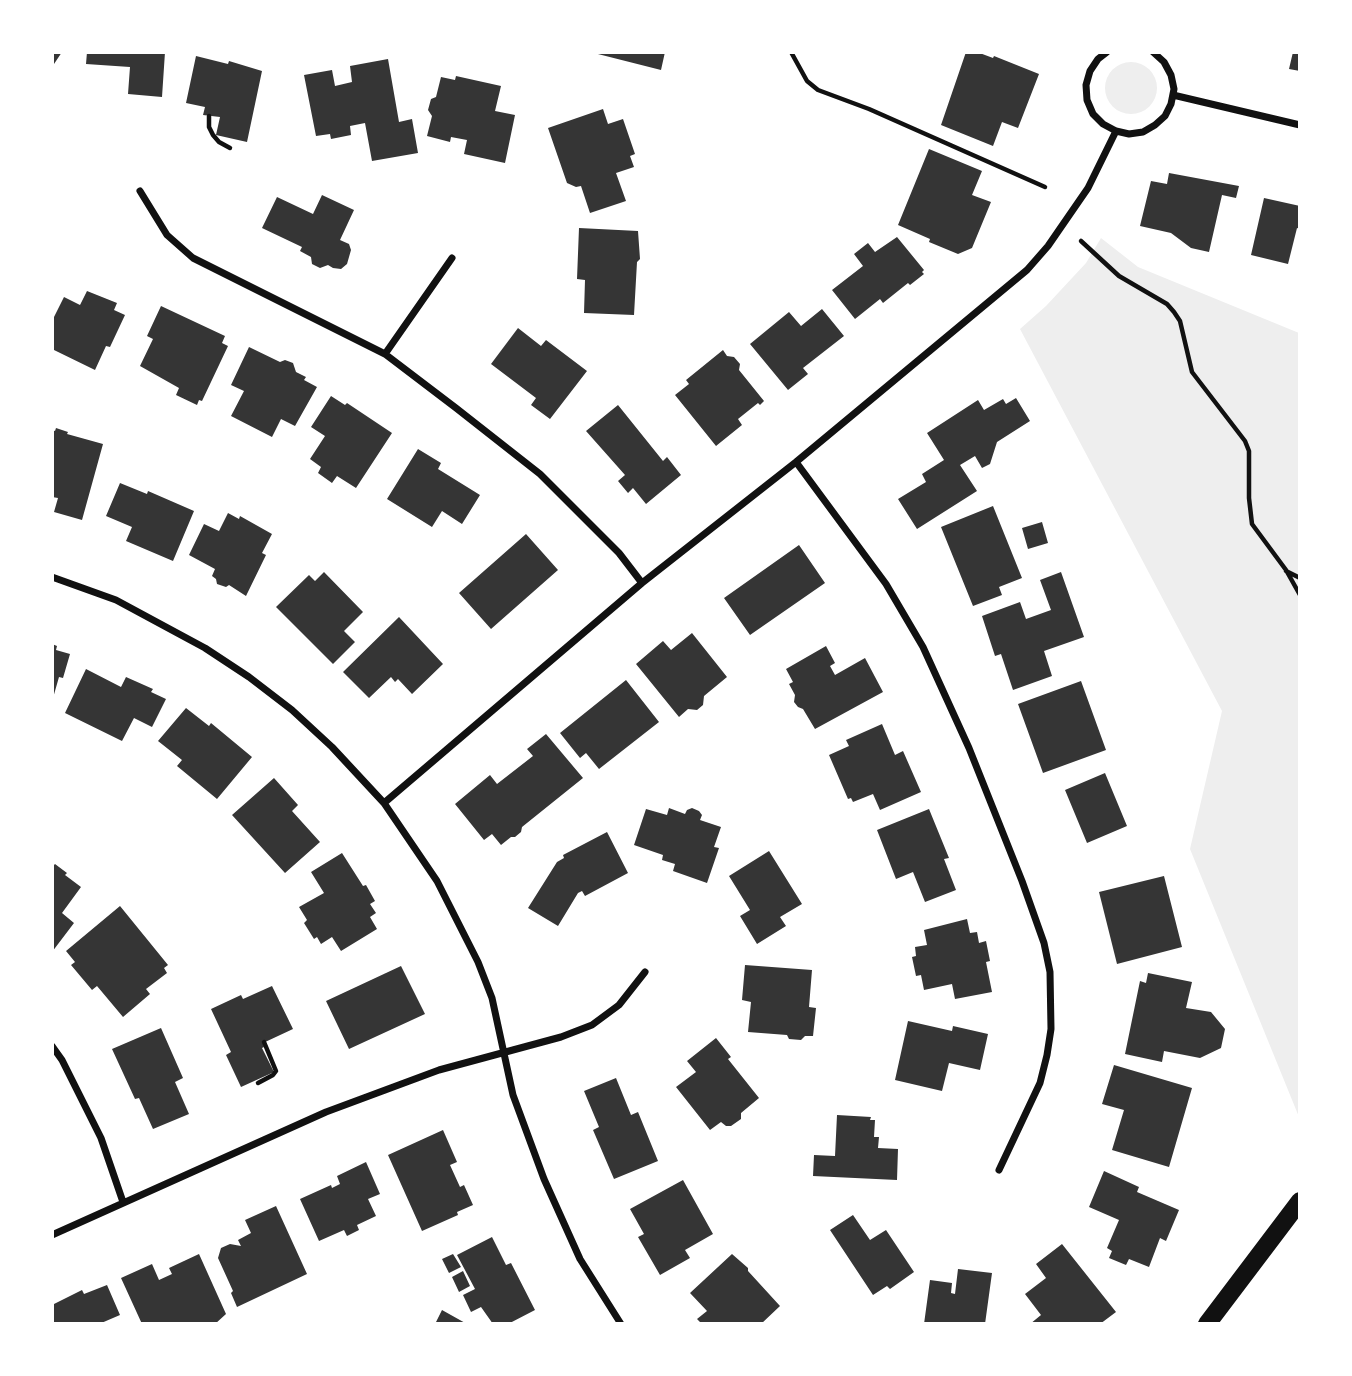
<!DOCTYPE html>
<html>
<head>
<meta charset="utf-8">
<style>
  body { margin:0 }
  #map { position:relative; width:1352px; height:1376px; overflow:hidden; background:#fff; font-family:"Archivo Narrow",sans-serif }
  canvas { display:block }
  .frame { position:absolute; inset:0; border:54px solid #fff; pointer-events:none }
</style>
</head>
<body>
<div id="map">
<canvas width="1352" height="1376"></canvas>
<div class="frame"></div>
</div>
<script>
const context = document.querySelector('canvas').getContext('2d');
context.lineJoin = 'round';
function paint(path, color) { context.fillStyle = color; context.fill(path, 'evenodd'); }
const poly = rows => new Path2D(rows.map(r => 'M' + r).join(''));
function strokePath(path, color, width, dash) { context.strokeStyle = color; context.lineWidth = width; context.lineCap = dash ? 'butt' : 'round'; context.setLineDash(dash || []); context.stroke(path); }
paint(poly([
  '1105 88a26 26 0 1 1 52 0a26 26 0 1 1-52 0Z',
  [1101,238,1138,267,1299,333,1299,1117,1190,849,1222,711,1020,329,1046,306,1086,263]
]), '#eee');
paint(poly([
  [52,52,62,52,52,67],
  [87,52,165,52,162,97,128,94,130,67,86,64],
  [590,52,665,52,661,70],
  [966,52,977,52,993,58,994,56,1039,74,1018,128,1002,122,993,146,941,125],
  [1293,52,1300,52,1300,71,1289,69],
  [196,56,228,64,229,61,262,71,247,142,216,135,220,117,203,115,205,107,186,103],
  [388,59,399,122,412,119,418,153,372,161,365,123,350,126,351,135,331,139,330,134,316,136,304,75,332,70,335,86,352,82,350,66],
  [456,76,501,86,495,111,515,115,505,163,464,154,467,140,451,137,450,142,427,136,432,116,428,110,431,99,436,97,441,77,455,80],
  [603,109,608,124,623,119,635,154,630,156,634,167,616,173,626,201,590,213,581,186,576,187,567,183,548,128],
  [929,149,982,171,972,195,991,202,972,248,958,254,929,242,930,239,898,225],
  [1169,173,1239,186,1236,198,1222,195,1209,252,1191,248,1171,233,1140,226,1151,181,1167,184],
  [322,195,354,210,340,240,349,244,351,250,347,264,341,269,333,268,328,265,320,268,312,264,311,257,300,251,302,247,262,228,277,197,313,214],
  [1264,198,1300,206,1300,229,1297,228,1288,264,1251,255],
  [579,228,638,231,640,259,637,262,634,315,584,313,585,280,577,279],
  [897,237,924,270,922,272,924,274,910,285,908,283,883,303,880,299,855,319,832,290,863,266,854,254,868,243,875,252],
  [87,291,117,303,114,310,125,315,110,347,106,346,95,370,54,350,52,354,52,321,64,297,80,305],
  [161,306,225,336,222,343,228,346,202,401,199,400,197,405,176,395,179,388,140,366,153,339,147,336],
  [822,309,844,336,803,368,808,374,788,390,750,344,789,312,801,326],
  [518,328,541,346,546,340,587,371,550,419,531,405,536,398,491,364],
  [249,347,280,362,285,360,293,363,296,372,306,377,304,380,317,387,295,426,281,419,272,437,231,416,244,391,231,385],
  [723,350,727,356,734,357,740,364,739,370,764,401,760,405,758,403,738,419,742,425,716,446,675,395,689,384,686,380],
  [331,396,345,405,347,403,392,433,356,488,337,476,332,483,318,473,321,467,310,459,325,436,311,427],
  [1016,398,1030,421,997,442,990,464,982,468,975,456,960,465,977,491,917,529,898,499,926,482,922,474,944,460,927,433,978,400,984,410,1003,399,1006,404],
  [618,405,663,461,667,457,681,475,646,504,633,488,628,493,618,481,625,475,586,431],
  [56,428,68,432,67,434,103,444,82,520,54,512,58,498,52,497,52,430,55,431],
  [418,449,441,463,438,469,480,495,462,524,442,511,432,527,387,499],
  [120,483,147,494,148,491,194,511,173,561,126,541,132,527,106,516],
  [993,506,1022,578,999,587,1002,595,973,606,941,527],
  [228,513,239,519,240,516,272,534,262,553,266,555,246,596,229,585,226,587,217,584,216,579,212,576,215,569,189,555,204,524,219,531],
  [1042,522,1048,543,1028,549,1022,528],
  [526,534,558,570,491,629,459,593],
  [799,545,825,583,750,635,724,598],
  [324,572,363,612,344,631,355,642,333,664,276,607,309,575,315,581],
  [1061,572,1084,637,1044,651,1052,676,1013,690,1001,654,995,656,982,616,1020,602,1026,619,1051,610,1040,580],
  [399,617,443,664,412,694,398,679,395,682,391,677,369,698,343,672],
  [692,633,727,677,704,696,703,705,697,710,688,709,679,717,636,664,663,641,671,650],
  [52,644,57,646,56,650,70,654,63,678,59,677,53,698],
  [826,646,835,663,830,666,835,675,865,658,883,692,815,729,803,709,798,707,794,702,795,695,789,684,793,682,786,669],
  [86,669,121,687,126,677,153,689,151,692,166,699,152,727,134,718,122,741,65,713],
  [626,680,659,722,599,769,586,753,580,758,560,733],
  [1081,681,1106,750,1043,773,1018,704],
  [186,708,209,726,211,723,252,757,217,799,177,766,182,760,158,741],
  [882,724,895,755,903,751,921,792,880,810,873,794,853,802,851,798,848,799,829,755,849,746,846,740],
  [546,734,583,778,522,827,521,832,515,837,511,837,501,845,492,834,484,840,455,804,490,775,497,784,533,756,527,749],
  [1105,773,1127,826,1087,843,1065,790],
  [274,778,298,805,292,811,320,842,285,873,232,815],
  [669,808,685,814,687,810,692,808,699,811,702,815,700,820,721,827,714,847,719,848,707,883,673,871,675,864,662,860,663,855,634,845,646,809,667,815],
  [929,809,949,858,944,859,956,890,925,902,913,872,896,879,877,830],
  [607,832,628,873,585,896,582,891,578,893,558,926,528,908,557,862,564,858,563,855],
  [769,851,802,904,780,917,786,926,757,944,740,916,750,910,729,876],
  [342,853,363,886,366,885,375,901,370,904,376,913,370,917,377,929,341,951,332,937,321,944,317,937,314,939,304,923,307,920,299,907,324,893,311,872],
  [55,864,67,873,65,875,81,887,62,913,74,923,52,952,52,867],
  [1164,876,1182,947,1117,964,1099,892],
  [120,906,168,965,164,968,167,973,146,989,150,994,123,1017,97,986,92,990,71,965,75,962,66,951],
  [967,919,970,933,977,932,979,943,986,941,990,961,986,962,992,992,955,999,952,984,924,990,921,975,916,976,912,957,916,956,915,947,927,945,924,930],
  [745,965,812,970,809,1007,816,1008,813,1036,805,1036,801,1040,789,1039,787,1035,748,1032,751,1002,742,1000],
  [401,966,425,1014,349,1049,326,1001],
  [1148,973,1192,982,1186,1008,1211,1012,1225,1029,1221,1048,1200,1058,1164,1051,1162,1062,1125,1054,1140,981,1146,983],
  [272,986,293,1029,263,1043,264,1047,262,1048,274,1072,241,1087,226,1055,231,1052,211,1009,241,995,243,999],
  [908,1021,952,1031,953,1026,988,1034,980,1070,949,1063,942,1091,895,1080],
  [161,1028,183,1078,175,1082,189,1114,153,1129,139,1098,135,1099,112,1049],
  [716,1038,731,1057,728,1059,759,1098,741,1113,741,1119,731,1126,726,1126,721,1122,710,1130,676,1087,696,1072,687,1061],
  [1114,1065,1192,1088,1169,1167,1112,1150,1124,1110,1102,1104],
  [616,1078,631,1115,638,1112,658,1161,614,1179,593,1130,599,1127,584,1091],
  [837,1115,871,1117,870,1120,875,1120,874,1137,879,1137,878,1148,898,1149,897,1180,813,1176,814,1155,835,1156],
  [443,1130,457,1162,450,1165,460,1187,464,1185,473,1205,457,1212,458,1215,422,1231,388,1155],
  [366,1162,380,1194,368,1199,376,1216,357,1225,359,1230,347,1236,344,1230,319,1241,300,1199,331,1185,332,1188,340,1184,337,1176],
  [1104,1171,1139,1187,1137,1192,1179,1210,1166,1241,1160,1238,1149,1267,1129,1259,1126,1265,1109,1258,1112,1251,1107,1248,1119,1220,1089,1207],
  [683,1180,713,1234,685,1250,690,1258,660,1275,638,1237,644,1234,630,1209],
  [276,1206,307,1274,237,1307,231,1293,233,1291,218,1258,221,1248,230,1244,241,1246,238,1240,251,1233,245,1220],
  [853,1215,870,1240,886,1230,914,1272,890,1289,887,1286,873,1295,830,1230],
  [492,1237,506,1265,511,1263,535,1310,508,1324,493,1324,481,1307,471,1312,463,1295,475,1289,457,1255],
  [1062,1244,1116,1312,1100,1324,1030,1324,1041,1315,1025,1294,1046,1278,1036,1264],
  [199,1254,226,1314,215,1324,142,1324,121,1278,152,1264,159,1280,172,1274,169,1268],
  [453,1254,461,1267,449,1273,442,1259],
  [732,1254,748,1268,748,1271,780,1306,761,1324,702,1324,697,1319,707,1311,690,1293],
  [958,1269,992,1273,985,1324,924,1324,930,1280,952,1283,951,1293,955,1294],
  [463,1271,470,1286,459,1292,452,1277],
  [107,1285,120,1315,99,1324,52,1324,52,1305,82,1290,84,1294],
  [442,1310,467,1324,436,1322]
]), '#353535');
strokePath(poly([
  [791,52,807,81,818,90,869,109,1045,187],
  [209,116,209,127,213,135,219,142,230,148],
  [1081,241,1119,276,1167,304,1174,312,1180,321,1192,372,1245,441,1249,451,1249,498,1252,524,1286,570,1300,595],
  [1286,571,1300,578],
  [258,1083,273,1075,276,1071,264,1042]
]), '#111', 4.5);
strokePath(poly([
  [1107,52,1098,59,1090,71,1086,85,1087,100,1093,114,1103,124,1116,131,1129,134,1143,132,1155,125,1165,116,1171,104,1174,89,1171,75,1164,62,1153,52],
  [1173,95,1300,125],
  [140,191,167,235,193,258,385,354,456,408,540,474,619,553,642,583],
  [385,354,452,258],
  [796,462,886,584,923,647,969,748,1022,881,1044,943,1050,972,1051,1029,1047,1055,1040,1083,999,1170],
  [52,577,116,600,205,648,249,677,292,710,332,747,384,803,437,881,478,962,492,998,513,1095,544,1179,580,1259,621,1324],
  [384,803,642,583,796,462,1027,270,1048,246,1088,188,1116,131],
  [52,1046,62,1060,101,1138,123,1202],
  [52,1235,326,1112,439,1070,561,1037,592,1025,619,1005,645,972]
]), '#111', 7);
strokePath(poly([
  [1207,1324,1300,1201]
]), '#111', 18);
</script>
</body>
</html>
